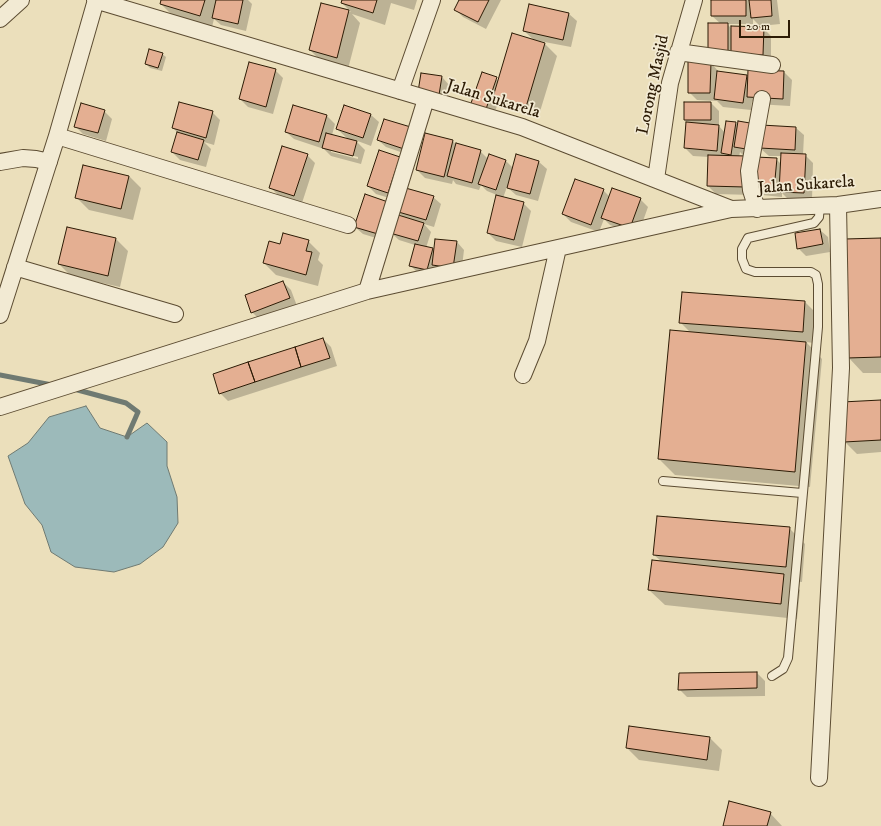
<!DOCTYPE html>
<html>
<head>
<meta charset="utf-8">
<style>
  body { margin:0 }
  #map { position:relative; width:881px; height:826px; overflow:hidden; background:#ebdfbb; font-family:"IM FELL DW Pica",serif }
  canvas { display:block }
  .scale { position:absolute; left:739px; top:20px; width:51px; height:18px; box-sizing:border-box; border:2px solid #2c1b05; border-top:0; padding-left:5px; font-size:12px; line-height:14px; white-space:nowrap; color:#2c1b05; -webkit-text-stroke:3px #f2ead3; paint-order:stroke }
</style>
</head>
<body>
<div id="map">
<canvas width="881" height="826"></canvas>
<div class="scale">20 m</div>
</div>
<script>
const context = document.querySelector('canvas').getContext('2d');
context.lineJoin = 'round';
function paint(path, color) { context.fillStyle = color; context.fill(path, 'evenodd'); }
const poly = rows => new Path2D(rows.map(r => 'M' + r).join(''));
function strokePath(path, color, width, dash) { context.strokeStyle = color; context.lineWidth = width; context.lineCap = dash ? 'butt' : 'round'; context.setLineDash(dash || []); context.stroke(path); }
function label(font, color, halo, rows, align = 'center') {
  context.font = font + ' "IM FELL DW Pica",serif'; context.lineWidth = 3.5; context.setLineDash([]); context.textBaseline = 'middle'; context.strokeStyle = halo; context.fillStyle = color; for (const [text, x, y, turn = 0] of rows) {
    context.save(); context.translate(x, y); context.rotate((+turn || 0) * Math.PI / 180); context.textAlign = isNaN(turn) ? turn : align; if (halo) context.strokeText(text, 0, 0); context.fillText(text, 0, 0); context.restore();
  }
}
const water = poly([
  [86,406,100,428,127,437,147,423,167,442,167,466,177,497,178,523,163,547,140,564,114,572,75,567,51,552,42,525,25,504,8,456,28,443,49,417,86,406]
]);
paint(water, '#9cbaba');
strokePath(water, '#6f7a72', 1);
paint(poly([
  [162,0,248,0,252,4,246,31,221,25,214,19,212,27,173,16,161,4],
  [343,0,417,0,414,10,391,3,385,25,352,14,360,23,348,69,322,62,310,50,322,4,351,12,342,3],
  [460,0,501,0,486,29,463,17,455,9],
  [712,0,777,0,780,24,760,26,753,19,753,24,727,24,732,29,763,28,771,36,771,62,717,59,721,24,712,16],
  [530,5,569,14,577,21,571,47,534,40,524,31],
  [545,44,557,56,538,118,506,108,499,101,492,119,479,114,483,73,499,81],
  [162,54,166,57,162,71,150,68,146,64],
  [711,63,719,72,746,76,749,78,784,72,792,80,790,106,756,104,752,101,751,110,723,107,717,101,697,100,689,92],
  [275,70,283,78,273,114,248,107,240,99],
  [442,77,449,85,447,103,427,100],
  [711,103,719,111,719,126,725,133,736,123,738,126,756,125,796,128,804,135,803,155,805,155,813,163,812,200,788,199,782,193,782,197,762,195,753,187,753,195,716,194,708,186,709,157,693,156,685,148,689,124,685,120],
  [761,149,769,156,782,156,781,164,776,159,760,158],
  [740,152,743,155,756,157,739,157],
  [294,106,327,116,335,124,332,135,348,139,337,129,345,106,371,115,379,122,371,146,355,140,365,150,361,164,331,156,324,149,294,139,286,132],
  [331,150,358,157,358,159,331,152],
  [104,111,112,119,106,141,83,134,75,126],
  [212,112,220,120,214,145,204,142,211,149,206,167,180,160,172,152,178,133,173,128],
  [385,120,415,157,386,147,378,140],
  [453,141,456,145,480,151,488,159,490,155,506,161,513,168,539,162,547,169,538,201,516,195,507,187,503,198,523,203,531,211,522,247,496,241,488,233,497,195,487,191,481,185,479,190,456,184,453,180,452,184,425,178,417,170],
  [307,155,315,163,302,203,278,195,270,187],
  [400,158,396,200,376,194,368,186],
  [129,176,141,188,133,220,89,210,77,198],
  [603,190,610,197,640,199,648,207,638,235,610,225,604,219,599,232,571,222,563,214],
  [433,197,441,204,434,227,424,224,431,232,426,248,434,252,457,242,464,250,461,275,418,273,410,265,415,245,399,240,389,231,386,241,363,234,355,227,394,215,403,217,396,211],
  [67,228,116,239,128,251,120,287,71,276,59,264],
  [820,230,828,237,830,252,806,256,798,248],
  [881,239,881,373,863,373,848,357],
  [308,241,320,253,318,260,323,265,318,286,276,275,264,263,281,245],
  [283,282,291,290,297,306,260,320,252,312],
  [805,302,817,314,814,343,806,342,822,359,810,487,675,475,659,459,691,333,680,322],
  [323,339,331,347,337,366,228,401,220,393],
  [881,401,881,452,857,454,845,442],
  [789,528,805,544,802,582,790,581,800,590,797,619,665,605,649,590,661,561,654,555],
  [757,673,765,681,765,696,687,697,679,689],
  [630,727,710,738,722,750,719,771,639,760,627,748],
  [770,813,782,826,724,826]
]), '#0003');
strokePath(poly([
  [0,375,52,385],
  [74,389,126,403,138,412,127,437]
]), '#6f7a72', 5);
const building = poly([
  [161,0,205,0,200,16,160,4,161,0],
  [216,0,243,0,238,24,212,18,216,0],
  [342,0,377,0,373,13,341,3,342,0],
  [459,0,489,0,478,22,454,10,459,0],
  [711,0,746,0,746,16,711,16,711,0],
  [749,0,771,0,772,16,751,18,749,0],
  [321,3,349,10,337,58,309,50,321,3],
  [529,4,569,13,563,40,523,31,529,4],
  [708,23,728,23,728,52,708,51,708,23],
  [731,26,764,27,763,55,731,54,731,26],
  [512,33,545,43,526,107,493,97,512,33],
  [149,49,163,53,158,68,145,64,149,49],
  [688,61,711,62,710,93,688,93,688,61],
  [249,62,276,69,266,107,239,99,249,62],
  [748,70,784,71,783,99,747,97,748,70],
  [717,71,747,75,743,103,714,99,717,71],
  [482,72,497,77,485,112,470,106,482,72],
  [421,73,442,76,439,95,418,92,421,73],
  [179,102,213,111,206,138,172,128,179,102],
  [684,102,711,102,711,120,684,120,684,102],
  [81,103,105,110,98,133,74,127,81,103],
  [293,105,327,115,319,142,285,132,293,105],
  [344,105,371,114,363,138,336,129,344,105],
  [384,119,414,128,407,150,377,140,384,119],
  [726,121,736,122,731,155,721,153,726,121],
  [738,121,756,124,752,150,734,147,738,121],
  [686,122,719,125,717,151,684,148,686,122],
  [761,125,796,127,795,150,760,148,761,125],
  [177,132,204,140,198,160,171,152,177,132],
  [326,133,357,141,353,156,322,148,326,133],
  [425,133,453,140,444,177,416,170,425,133],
  [456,143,481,150,472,183,447,176,456,143],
  [282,146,308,154,294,196,269,188,282,146],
  [379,150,400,157,388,193,367,186,379,150],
  [781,153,806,154,804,193,779,192,781,153],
  [489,154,506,160,496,190,478,184,489,154],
  [516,154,539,161,530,194,507,188,516,154],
  [708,155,746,156,745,187,707,186,708,155],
  [755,157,777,158,774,190,753,188,755,157],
  [83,165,129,176,121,209,75,198,83,165],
  [575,179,604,189,591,225,562,214,575,179],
  [402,187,434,196,426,220,395,211,402,187],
  [612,188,641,198,630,228,601,218,612,188],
  [365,194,388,202,378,234,354,227,365,194],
  [496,195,524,202,514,240,487,233,496,195],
  [395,214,424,223,418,241,390,233,395,214],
  [67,227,116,238,108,276,58,264,67,227],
  [820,229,823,244,797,249,795,233,820,229],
  [283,233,309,240,306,251,312,252,306,275,263,263,269,241,280,244,283,233],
  [881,238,881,357,847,358,845,239,881,238],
  [435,239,457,241,453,268,432,265,435,239],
  [415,244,433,248,427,270,409,266,415,244],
  [283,281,290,298,251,313,245,295,283,281],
  [682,292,805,301,803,332,679,323,682,292],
  [670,330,806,342,795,472,658,459,670,330],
  [323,338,330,358,301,367,295,347,323,338],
  [295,347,301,367,255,382,248,362,295,347],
  [248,362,255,382,219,394,213,374,248,362],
  [881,400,881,440,844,442,842,402,881,400],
  [657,516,790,527,786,567,653,555,657,516],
  [652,560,784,574,781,604,648,590,652,560],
  [757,672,757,688,678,690,679,673,757,672],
  [629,726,710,737,707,760,626,748,629,726],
  [729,801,771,812,767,826,723,826,729,801]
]);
paint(building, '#e4af92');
strokePath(building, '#2c1b05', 1);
const service = poly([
  [663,481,802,493],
  [772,676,783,669,788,658,818,327,818,284,816,275,811,272,755,272,746,269,742,259,742,249,748,238,814,223,819,217,820,205]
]);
const minor = poly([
  [95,0,522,127,731,209,838,205,881,199],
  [0,19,21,0],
  [678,52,772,65],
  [400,91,432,0],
  [57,136,348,225],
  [0,162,23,158,36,159,49,162],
  [656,179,670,83,694,0],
  [757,209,751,190,749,171,762,99],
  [15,267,175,314],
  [367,291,426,99],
  [0,315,57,136,96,0],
  [523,375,537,341,558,248],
  [0,407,367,291,731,209],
  [819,778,841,368,838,205]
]);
strokePath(service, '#5c4c32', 10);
strokePath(minor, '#5c4c32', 18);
strokePath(service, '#f2ead3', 8);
strokePath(minor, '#f2ead3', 16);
label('17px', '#2c1b05', '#f2ead3', [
  ["Lorong Masjid",654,85,-78],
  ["Jalan Sukarela",493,100,17],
  ["Jalan Sukarela",806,186,-4]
]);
</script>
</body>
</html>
